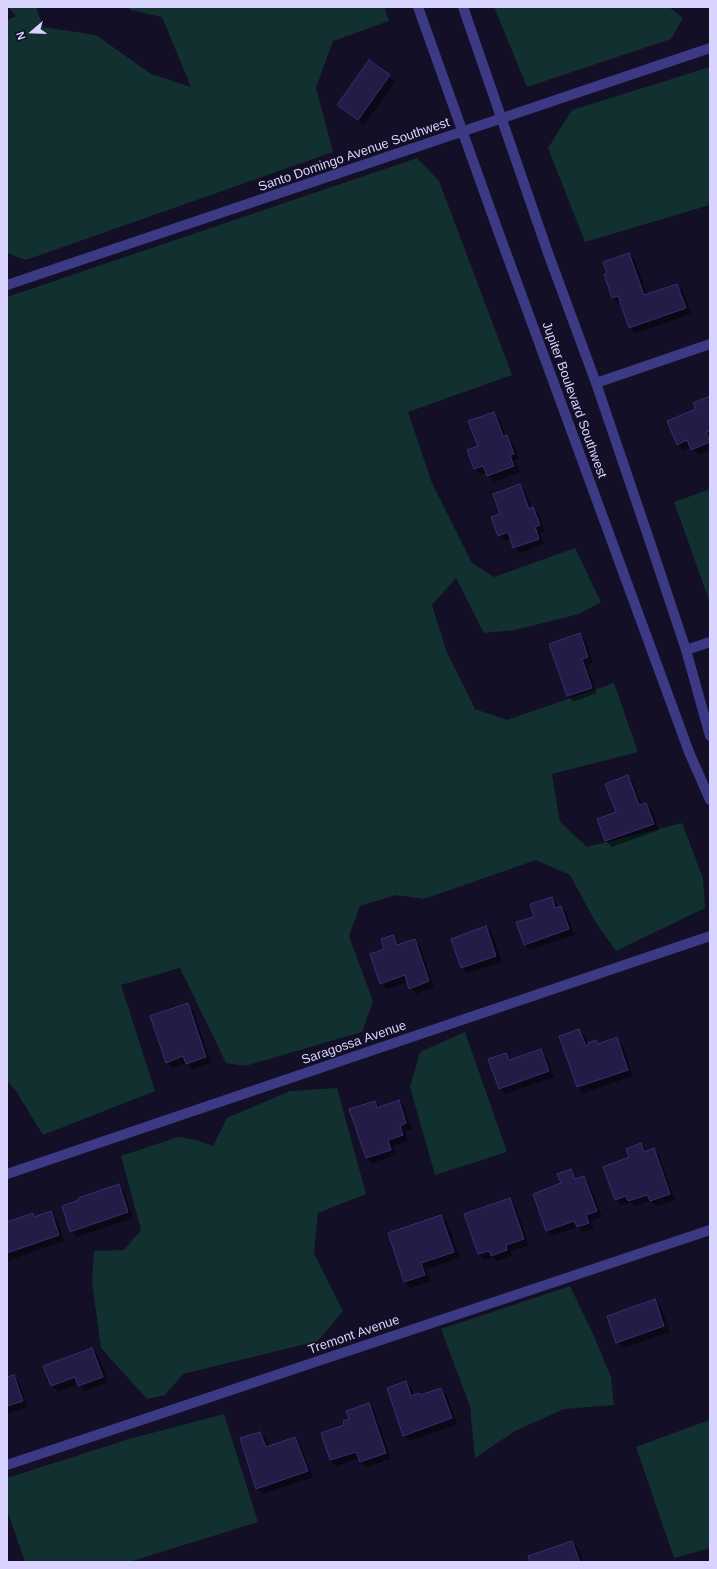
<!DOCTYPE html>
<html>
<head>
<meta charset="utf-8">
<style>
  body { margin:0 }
  #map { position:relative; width:717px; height:1569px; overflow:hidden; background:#130f26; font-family:Helvetica,sans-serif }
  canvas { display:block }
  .frame { position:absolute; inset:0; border:8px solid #d9d4ff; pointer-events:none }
  .north { position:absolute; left:12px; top:12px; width:40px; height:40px; -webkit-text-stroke:3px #130f26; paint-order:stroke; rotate:251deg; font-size:11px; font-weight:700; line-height:16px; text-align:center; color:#d9d4ff }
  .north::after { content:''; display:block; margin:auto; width:14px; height:18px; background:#d9d4ff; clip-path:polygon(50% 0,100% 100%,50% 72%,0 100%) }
</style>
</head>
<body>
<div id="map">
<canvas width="717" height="1569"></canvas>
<div class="frame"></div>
<div class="north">N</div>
</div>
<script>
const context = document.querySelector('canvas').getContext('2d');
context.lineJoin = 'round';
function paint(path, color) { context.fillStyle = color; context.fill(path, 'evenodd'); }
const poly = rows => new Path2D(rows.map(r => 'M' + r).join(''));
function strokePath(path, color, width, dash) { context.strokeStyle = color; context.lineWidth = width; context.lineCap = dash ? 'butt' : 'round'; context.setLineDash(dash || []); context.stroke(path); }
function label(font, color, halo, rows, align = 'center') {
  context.font = font + ' Helvetica,sans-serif'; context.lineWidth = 3; context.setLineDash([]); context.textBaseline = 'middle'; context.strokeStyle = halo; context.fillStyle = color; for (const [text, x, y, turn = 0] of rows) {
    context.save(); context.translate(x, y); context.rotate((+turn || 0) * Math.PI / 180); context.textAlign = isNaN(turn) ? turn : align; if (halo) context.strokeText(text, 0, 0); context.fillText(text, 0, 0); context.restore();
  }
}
paint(poly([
  [8,7,36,7,43,27,96,35,151,74,191,87,162,17,131,10,127,7,384,7,389,21,333,41,316,88,333,152,26,260,7,253,7,20,16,16],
  [494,7,669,7,683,18,671,39,527,87],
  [710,67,710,205,585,242,548,148,572,110],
  [417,158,439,181,512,375,408,412,432,483,472,563,494,577,575,548,601,602,579,614,515,630,484,633,456,578,432,605,447,653,475,709,507,720,614,683,638,752,552,774,560,822,587,847,682,823,703,878,705,908,616,951,596,923,570,875,536,860,424,899,396,895,360,906,349,936,373,1001,362,1032,245,1066,226,1063,180,968,121,985,155,1091,43,1135,16,1091,7,1081,7,297],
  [710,489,710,600,709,600,674,502],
  [465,1032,507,1152,435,1175,410,1087,420,1052],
  [337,1088,366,1194,318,1213,314,1253,343,1311,318,1341,183,1374,165,1395,147,1399,101,1348,92,1282,94,1251,124,1250,141,1230,121,1156,178,1137,196,1140,213,1146,227,1118,290,1091],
  [570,1286,593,1334,611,1377,614,1405,564,1409,515,1431,475,1458,470,1406,441,1329],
  [224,1414,258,1522,129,1562,25,1562,7,1510,7,1478,129,1439],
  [709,1420,710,1424,710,1548,674,1558,636,1447]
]), '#12302f');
paint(poly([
  [370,62,395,82,364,125,338,105],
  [629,254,635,260,647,295,677,285,683,291,691,314,636,333,630,328,621,303,619,303,613,298,605,275],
  [710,397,710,450,698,455,691,447,683,450,678,444,697,409],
  [494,413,499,419,506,436,512,442,519,459,515,460,520,472,494,482,487,472,481,475,475,469,468,450,479,447],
  [520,485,525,491,532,509,539,514,545,531,540,533,544,544,520,553,514,547,511,539,505,541,499,536,502,514],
  [580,635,586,640,593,663,587,665,597,693,573,702,568,696],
  [628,776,633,782,642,805,646,804,652,810,659,830,612,847,606,841,598,820,617,813],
  [551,898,557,904,559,908,561,907,567,913,574,935,530,950,525,944],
  [486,928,492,933,502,962,468,973,462,968],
  [393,936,400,945,414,940,420,946,434,987,416,994,410,988,408,982,387,989,381,983,385,950],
  [187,1004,193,1010,211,1063,192,1069,186,1063,172,1068,167,1062],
  [579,1030,585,1036,588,1044,596,1041,599,1044,616,1038,622,1044,633,1076,583,1093,578,1087],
  [540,1050,546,1056,554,1077,505,1094,500,1088,506,1054,512,1060],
  [399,1101,404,1107,412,1129,405,1131,408,1141,393,1146,396,1155,372,1163,367,1158,375,1102,381,1108],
  [641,1144,647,1152,654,1150,659,1155,675,1200,657,1206,651,1201,635,1206,631,1202,621,1205,616,1200],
  [571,1170,578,1179,583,1177,589,1183,602,1217,591,1221,594,1228,583,1232,578,1227,553,1236,547,1231,534,1195,562,1184],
  [118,1185,124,1191,133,1218,77,1237,71,1231],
  [509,1199,515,1205,529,1245,511,1251,512,1256,497,1261,493,1257,485,1260,479,1254,466,1215],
  [51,1212,56,1218,64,1241,7,1261,7,1223,33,1214,36,1217],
  [441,1216,447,1222,460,1258,426,1269,431,1281,411,1288,405,1282,389,1233],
  [655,1301,661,1306,670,1332,623,1348,617,1342],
  [92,1349,98,1355,108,1382,85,1391,78,1384,58,1392,52,1386,44,1366],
  [13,1376,19,1382,28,1407,7,1414,7,1378],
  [406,1382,412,1388,414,1396,421,1396,441,1389,447,1395,457,1424,410,1441,404,1435],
  [369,1404,374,1410,391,1459,366,1467,360,1462,359,1458,336,1466,330,1460,346,1426,350,1420],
  [260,1433,266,1438,269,1447,294,1439,300,1444,313,1477,263,1494,257,1489],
  [572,1542,578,1547,583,1562,531,1562]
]), '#0007');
const building = poly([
  [369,60,390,75,358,120,337,105,369,60],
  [629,253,644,295,677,284,686,308,629,328,618,296,612,298,604,274,607,273,603,262,629,253],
  [710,396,710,431,706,432,710,442,691,450,687,440,677,445,667,421,696,409,693,403,710,396],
  [494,412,503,436,507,435,514,454,510,455,514,466,487,476,483,466,474,469,467,450,478,446,468,421,494,412],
  [520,484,529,509,533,507,540,525,535,527,539,539,513,548,508,532,498,536,491,517,500,514,493,494,520,484],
  [580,633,588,657,582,659,592,688,567,696,549,644,580,633],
  [628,775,639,805,646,803,654,824,605,841,597,819,616,812,605,784,628,775],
  [552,897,555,908,561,906,569,929,524,945,516,922,534,917,530,904,552,897],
  [486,926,496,956,461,968,451,939,486,926],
  [393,935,397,945,415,939,429,981,409,989,405,975,380,984,370,954,384,949,381,939,393,935],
  [188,1003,206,1057,186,1064,183,1056,166,1063,150,1016,188,1003],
  [579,1029,586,1046,588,1045,588,1043,596,1040,598,1044,617,1037,628,1070,577,1087,559,1036,579,1029],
  [541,1049,549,1071,499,1089,488,1059,506,1053,509,1060,541,1049],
  [399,1100,406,1123,400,1126,403,1135,388,1140,391,1150,366,1158,349,1109,375,1101,377,1108,399,1100],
  [641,1143,644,1152,654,1148,670,1194,650,1201,647,1195,628,1201,626,1196,615,1200,603,1167,629,1157,626,1149,641,1143],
  [571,1169,575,1179,584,1176,597,1211,586,1215,589,1223,577,1227,574,1221,546,1231,533,1194,561,1183,557,1174,571,1169],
  [119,1184,128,1212,70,1232,62,1206,79,1200,78,1198,119,1184],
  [510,1198,524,1239,506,1245,507,1250,491,1256,489,1251,478,1254,464,1214,510,1198],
  [51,1211,59,1235,7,1253,7,1222,33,1213,34,1217,51,1211],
  [441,1215,454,1252,421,1263,425,1275,404,1282,388,1233,441,1215],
  [655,1299,664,1326,616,1343,607,1316,655,1299],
  [92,1348,103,1377,78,1386,75,1377,51,1386,43,1366,92,1348],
  [14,1375,23,1401,7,1406,7,1377,14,1375],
  [406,1381,411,1396,419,1393,420,1395,441,1388,452,1418,403,1436,387,1388,406,1381],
  [369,1403,386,1453,360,1462,356,1452,330,1460,321,1433,344,1425,343,1421,349,1419,346,1411,369,1403],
  [260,1432,266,1447,295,1437,308,1471,256,1489,240,1438,260,1432],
  [572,1541,580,1562,530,1562,528,1556,572,1541]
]);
paint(building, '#241b47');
strokePath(building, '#3b2d73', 1);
strokePath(poly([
  [7,285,710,48],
  [596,383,710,344],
  [686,650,710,642],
  [7,1174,710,936],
  [7,1465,710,1230]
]), '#3d3a85', 10);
strokePath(poly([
  [418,7,497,228,689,752,710,800],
  [463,7,548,253,596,383,651,545,686,650,710,736]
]), '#3d3a85', 10);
label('13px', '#d9d4ff', '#130f26', [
  ["Santo Domingo Avenue Southwest",354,155,-19],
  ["Jupiter Boulevard Southwest",574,400,70],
  ["Saragossa Avenue",354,1043,-19],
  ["Tremont Avenue",354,1335,-19]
]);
</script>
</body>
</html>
